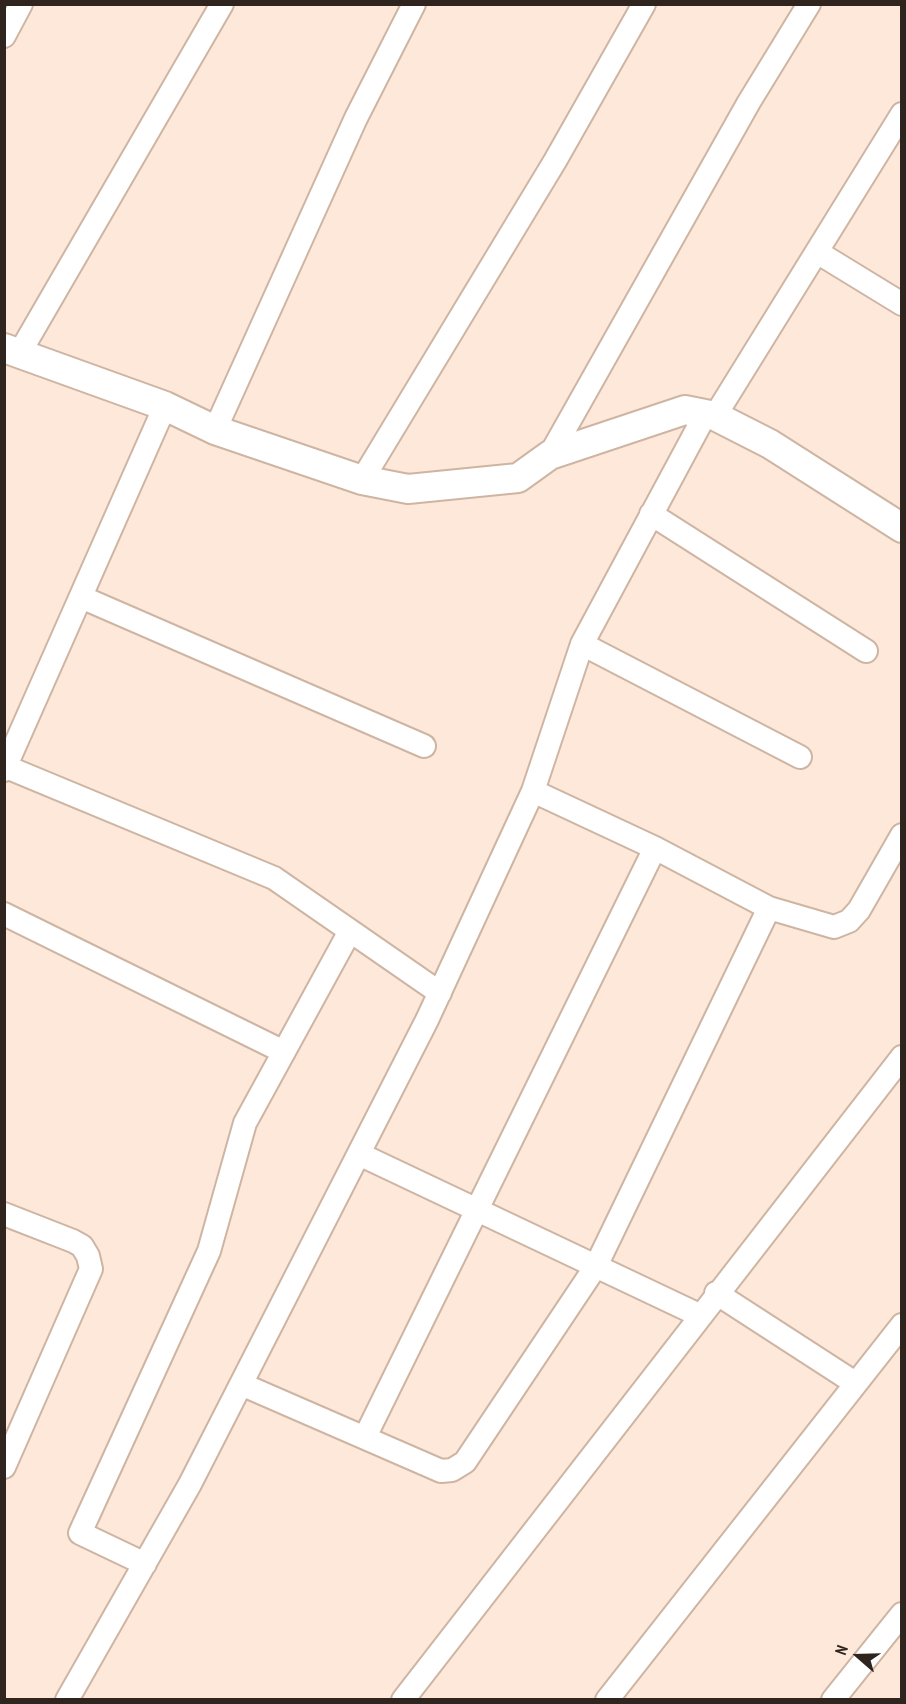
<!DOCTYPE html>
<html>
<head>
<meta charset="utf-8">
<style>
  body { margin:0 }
  #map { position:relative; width:906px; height:1704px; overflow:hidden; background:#fde8d9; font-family:"PT Sans Narrow",sans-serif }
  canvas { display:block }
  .frame { position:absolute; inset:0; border:6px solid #2f251e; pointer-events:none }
  .north { position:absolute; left:828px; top:1626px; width:60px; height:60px; -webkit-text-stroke:4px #fde8d9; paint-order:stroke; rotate:290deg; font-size:16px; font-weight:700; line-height:24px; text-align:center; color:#2f251e }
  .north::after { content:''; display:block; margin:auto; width:21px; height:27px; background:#2f251e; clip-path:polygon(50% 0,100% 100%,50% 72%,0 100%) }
</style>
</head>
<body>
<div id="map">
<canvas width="906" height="1704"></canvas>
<div class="frame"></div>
<div class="north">N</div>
</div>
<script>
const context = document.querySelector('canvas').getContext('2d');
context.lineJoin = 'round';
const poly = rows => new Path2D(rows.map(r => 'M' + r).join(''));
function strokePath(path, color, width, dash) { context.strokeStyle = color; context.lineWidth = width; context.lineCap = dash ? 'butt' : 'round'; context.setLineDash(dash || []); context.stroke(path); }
const minor = poly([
  [4,36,21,4],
  [817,252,902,304],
  [19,354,222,4],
  [715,416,902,114],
  [215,430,356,118,414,4],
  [550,455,749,102,809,4],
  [362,480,555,161,644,4],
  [651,514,866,651],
  [81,597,424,746],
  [582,644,800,757],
  [4,766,274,878,440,993],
  [4,770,165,406],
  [533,791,655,848,769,908,834,927,849,921,859,910,902,835],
  [4,914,284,1052],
  [359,1154,699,1315],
  [4,1214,73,1241,82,1246,88,1256,91,1269,4,1467],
  [716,1293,855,1383],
  [241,1384,441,1471,452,1470,465,1462,596,1266,769,908],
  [365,1437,655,848],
  [145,1564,80,1533,209,1251,245,1123,350,931],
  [67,1700,190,1484,427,1020,533,791,582,644,705,415],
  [403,1700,902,1057],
  [607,1700,902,1325],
  [833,1700,902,1614]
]);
const tertiary = poly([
  [4,348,165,406,215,430,362,480,408,489,518,478,550,455,685,410,715,416,770,444,902,528]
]);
strokePath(minor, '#ceb5a3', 26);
strokePath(tertiary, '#ceb5a3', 32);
strokePath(minor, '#fff', 22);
strokePath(tertiary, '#fff', 28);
</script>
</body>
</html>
